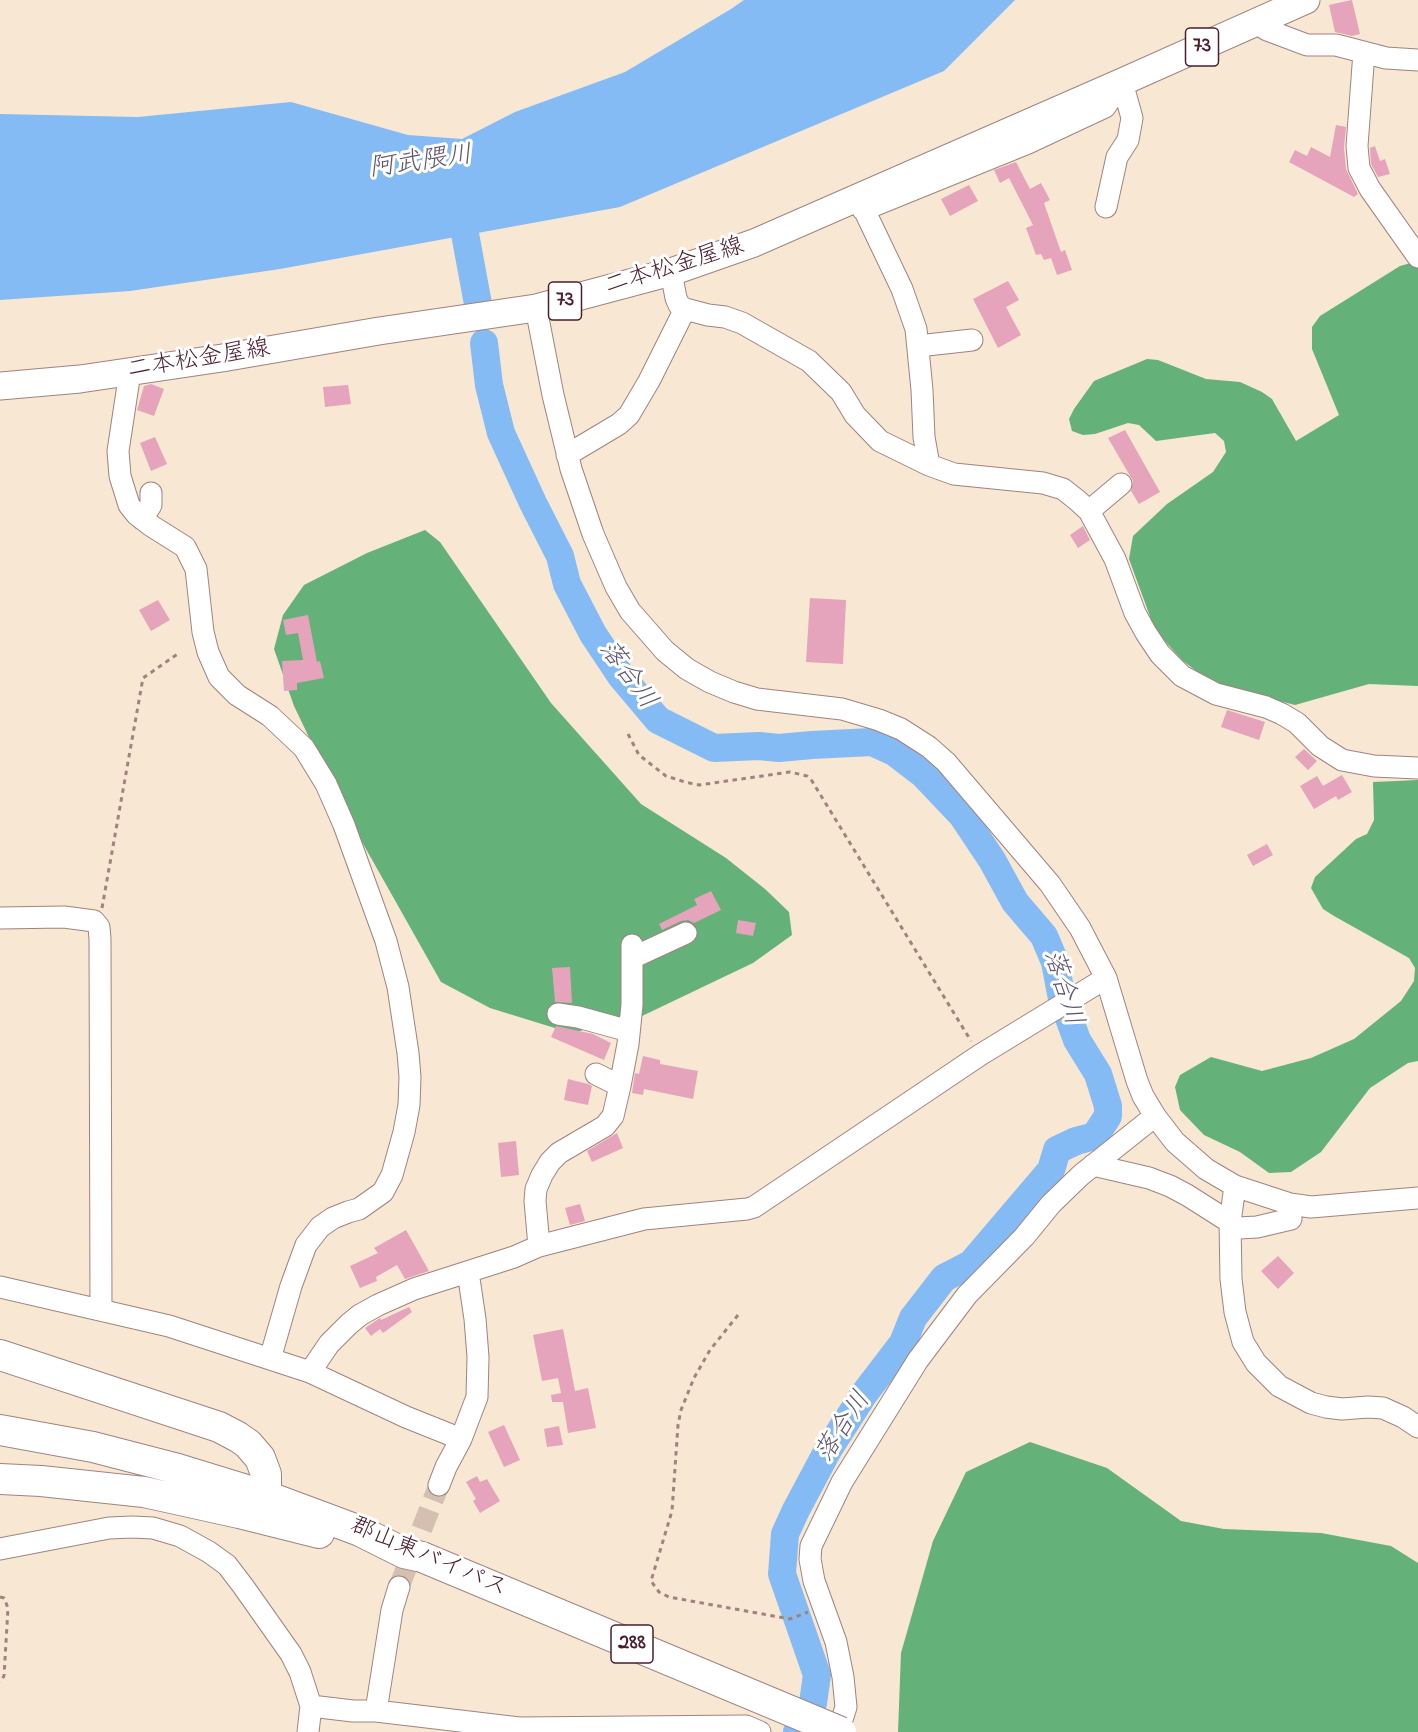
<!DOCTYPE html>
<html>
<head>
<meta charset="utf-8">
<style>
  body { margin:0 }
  canvas { display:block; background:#f7e7d3 }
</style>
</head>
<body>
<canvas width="1418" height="1732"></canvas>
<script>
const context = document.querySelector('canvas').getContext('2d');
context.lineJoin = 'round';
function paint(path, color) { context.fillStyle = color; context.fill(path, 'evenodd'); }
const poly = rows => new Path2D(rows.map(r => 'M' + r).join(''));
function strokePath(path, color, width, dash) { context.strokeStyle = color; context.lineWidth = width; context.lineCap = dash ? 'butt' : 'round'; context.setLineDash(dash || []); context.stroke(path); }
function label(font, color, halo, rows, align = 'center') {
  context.font = font + ' "Indie Flower","Klee One",sans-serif'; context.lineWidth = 6; context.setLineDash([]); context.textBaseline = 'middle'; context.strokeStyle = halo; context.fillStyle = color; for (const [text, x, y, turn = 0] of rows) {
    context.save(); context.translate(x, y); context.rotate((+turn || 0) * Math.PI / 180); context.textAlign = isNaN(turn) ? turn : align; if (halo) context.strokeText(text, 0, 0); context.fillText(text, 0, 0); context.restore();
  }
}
paint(poly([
  [1418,261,1418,686,1369,684,1295,705,1213,684,1182,660,1155,630,1129,559,1133,536,1167,504,1213,472,1226,452,1224,441,1215,433,1156,441,1139,425,1128,423,1095,434,1083,435,1072,431,1069,419,1074,409,1094,381,1147,359,1158,360,1206,379,1240,382,1262,392,1272,399,1296,441,1339,415,1312,349,1312,327,1320,316,1400,266],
  [425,530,440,542,551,703,641,804,726,858,765,889,789,912,792,935,753,963,642,1016,571,1033,490,1008,441,982,344,810,294,706,274,649,283,615,304,585,367,553],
  [1418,780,1418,1061,1408,1063,1370,1088,1321,1152,1291,1172,1269,1173,1240,1152,1204,1135,1180,1110,1175,1087,1180,1075,1211,1057,1262,1071,1311,1058,1354,1039,1401,1001,1414,981,1415,968,1409,958,1334,916,1323,909,1311,888,1315,877,1356,839,1367,834,1374,820,1373,782],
  [1030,1442,1107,1468,1181,1521,1224,1529,1321,1533,1391,1546,1418,1563,1418,1732,898,1732,901,1653,933,1541,966,1472]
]), '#64b17a');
paint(poly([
  [744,0,1015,0,944,71,620,207,280,269,130,291,0,300,0,114,138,117,291,102,408,135,462,139,515,112,625,72,731,9]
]), '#85bbf4');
strokePath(poly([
  [458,196,478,304],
  [484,343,489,385,501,433,533,503,560,556,567,584,593,634,621,676,658,720,714,748,759,746,779,748,812,745,872,742,894,752,924,775,962,815,992,860,1015,902,1044,936,1055,962,1062,999,1077,1040,1098,1074,1108,1106,1108,1116,1095,1136,1076,1141,1057,1150,1051,1170,971,1264,944,1278,913,1318,903,1343,864,1394,828,1450,796,1510,785,1534,782,1574,817,1675,813,1703,797,1732]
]), '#85bbf4', 28);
paint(poly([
  [1352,0,1360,34,1352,36,1335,32,1329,5],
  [1336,125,1346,127,1344,147,1346,169,1358,194,1354,197,1289,162,1295,150,1307,156,1311,147,1330,157],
  [1375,146,1380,161,1385,159,1390,174,1378,177,1371,164,1370,148],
  [1016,162,1030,189,1041,183,1050,200,1044,203,1061,252,1065,250,1072,270,1057,275,1051,258,1044,260,1041,254,1036,255,1026,228,1033,225,1009,178,1000,183,994,170],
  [969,185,978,201,950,216,941,199],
  [1008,281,1019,300,1006,307,1021,335,998,348,973,299],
  [151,384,164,389,154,416,137,410,144,386],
  [348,385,351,404,325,407,323,387],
  [1125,430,1160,492,1139,504,1131,491,1133,481,1108,438],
  [155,437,167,464,151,471,140,443],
  [1083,526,1090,540,1078,548,1070,535],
  [810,598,846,600,843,664,806,662],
  [158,600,170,620,151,631,139,610],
  [308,615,317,662,320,661,324,678,297,683,297,690,284,691,282,661,303,660,298,633,286,635,283,620],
  [1227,710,1265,722,1259,740,1221,727],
  [1304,749,1317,761,1308,770,1295,757],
  [1342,775,1352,792,1338,800,1336,796,1314,809,1300,786,1317,776,1323,786],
  [1267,844,1273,855,1253,866,1247,855],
  [711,891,721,910,694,923,688,920,681,921,662,930,659,924,697,905,694,899],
  [738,920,756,923,753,936,736,933],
  [570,967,572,1003,555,1002,552,968],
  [556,1026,593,1034,611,1043,604,1060,551,1037],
  [643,1056,660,1060,660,1064,698,1071,693,1099,644,1089,643,1095,632,1093,635,1073,639,1074],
  [568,1079,588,1084,592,1086,588,1105,564,1100],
  [617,1133,623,1148,592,1162,587,1151],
  [516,1141,519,1175,501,1177,498,1143],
  [580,1204,585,1221,570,1225,565,1208],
  [406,1230,429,1271,405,1279,397,1265,376,1277,377,1281,360,1288,350,1266,378,1253,374,1248],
  [1278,1256,1294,1273,1278,1289,1261,1271],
  [409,1307,412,1312,383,1333,380,1329,371,1336,365,1328,380,1318,381,1320],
  [563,1329,575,1391,588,1388,596,1428,568,1433,563,1402,552,1402,551,1395,561,1393,558,1378,542,1381,533,1335],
  [504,1425,520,1460,504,1467,488,1432],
  [559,1426,563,1445,547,1447,544,1429],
  [477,1476,480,1482,487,1479,500,1501,480,1513,473,1501,476,1499,466,1482]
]), '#e5a4bb');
strokePath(poly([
  [399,1587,439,1485]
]), '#d4bfb1', 21, [21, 10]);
const minor = poly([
  [1256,23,1267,30,1307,45,1336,45,1386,58,1418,60],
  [1364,52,1357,146,1359,168,1370,189,1418,257],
  [858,197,902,289,916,329,922,390,924,437,929,465],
  [1106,207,1117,157,1128,140,1132,118,1122,82],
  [863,210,1028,143,1105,107,1122,82],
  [671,272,676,298,679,305,685,309,708,315,725,317,742,323,809,361,841,392,855,415,880,441,929,465,954,474,1043,483,1063,489,1077,500,1089,511,1115,559,1135,613,1146,633,1160,654,1182,676,1216,694,1266,707,1282,714,1297,723,1320,746,1342,760,1374,766,1418,768],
  [536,308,553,395,571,469,593,534,616,587,630,611,665,651,687,669,710,682,734,692,757,699,842,709,879,720,901,729,929,747,946,762,1050,884,1080,928,1106,978,1137,1081,1143,1096,1155,1116,1175,1142,1206,1169,1235,1186,1290,1204,1311,1207,1418,1198],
  [918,346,972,340],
  [130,372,118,451,120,476,129,505,137,515,150,525,185,547,196,569,203,632,208,652,219,677,237,695,270,716,304,748,326,784,344,825,386,941,398,987,408,1053,410,1077,409,1105,404,1132,392,1175,383,1192,359,1209,348,1212,333,1218,320,1227,306,1245,291,1286,270,1359],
  [567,455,619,424,629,415,649,381,685,309],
  [1089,511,1121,484],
  [142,519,151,505,151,493],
  [0,918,64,917,94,921,99,927,100,939,101,1310],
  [632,958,686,933],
  [558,1014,578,1017,629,1031],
  [596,1074,620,1086],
  [1093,1165,1149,1178,1170,1186,1187,1195,1239,1228,1257,1227,1291,1219],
  [1235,1186,1230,1222,1231,1279,1235,1312,1243,1342,1256,1363,1279,1386,1311,1403,1326,1407,1342,1409,1368,1407,1383,1408,1403,1417,1418,1427],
  [539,1246,535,1201,536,1189,542,1175,550,1162,559,1153,605,1126,613,1116,620,1086,628,1044,632,1005,632,945],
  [0,1287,169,1326,310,1372,406,1417,461,1439],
  [310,1372,329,1344,349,1324,360,1315,378,1305,414,1289,514,1257,539,1246,644,1219,747,1209,754,1207,980,1055,1106,978],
  [439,1485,446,1467,461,1439,477,1397,478,1357,475,1319,468,1272],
  [0,1549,109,1528,132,1527,153,1528,180,1536,209,1552,227,1565,243,1586,291,1654,300,1672,311,1706,308,1732],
  [311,1706,353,1711,376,1711,519,1728,746,1726,760,1732],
  [376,1711,392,1610,399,1587],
  [838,1732,846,1707,843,1677,836,1642,814,1581,810,1559,811,1546,842,1482,918,1360,967,1295,1024,1237,1051,1204,1081,1175,1155,1116]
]);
const major = poly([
  [0,386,80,379,222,358,379,331,536,308,671,272,754,243,1122,82,1306,0]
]);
const highway = poly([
  [0,1355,219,1427,238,1437,248,1444,260,1458,266,1474,266,1496],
  [0,1430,93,1447,178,1469,266,1496,360,1531,404,1553,422,1557],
  [0,1479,41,1481,144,1492,239,1513,319,1533]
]);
strokePath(minor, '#a0837f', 23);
strokePath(major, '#a0837f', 29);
strokePath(highway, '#a0837f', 32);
strokePath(poly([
  [628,734,639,755,666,776,685,782,699,785,790,772,807,776,812,781,971,1041],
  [102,908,143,678,179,653],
  [738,1315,710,1350,694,1378,681,1410,678,1425,672,1511,651,1581,659,1592,669,1597,790,1619,808,1612],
  [0,1597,4,1598,8,1608,4,1676,0,1682]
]), '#a0837f', 3, [4.5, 4.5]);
strokePath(minor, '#fff', 21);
strokePath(major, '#fff', 27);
strokePath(highway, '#fff', 30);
const highwayBridge = poly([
  [422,1557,841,1732]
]);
strokePath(highwayBridge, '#a0837f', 32, []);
strokePath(highwayBridge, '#fff', 30);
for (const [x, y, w] of [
  [1202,47,33],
  [565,301,33],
  [632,1644,42]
]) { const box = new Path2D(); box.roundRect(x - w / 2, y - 19, w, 38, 4.5); context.fillStyle = '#fff'; context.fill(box); strokePath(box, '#4a1f2b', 1.5); }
label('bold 22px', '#4a1f2b', null, [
  ["73",1202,47],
  ["73",565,301],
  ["288",632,1644]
]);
label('24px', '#4a1f2b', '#fff', [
  ["二本松金屋線",675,268,-17],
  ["二本松金屋線",199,361,-9],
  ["郡山東バイパス",428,1559,23]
]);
label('italic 26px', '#5f5671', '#fff', [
  ["阿武隈川",421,164,-8],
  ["落合川",626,676,54],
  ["落合川",1061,988,73],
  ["落合川",845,1428,-57]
]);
</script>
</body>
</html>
